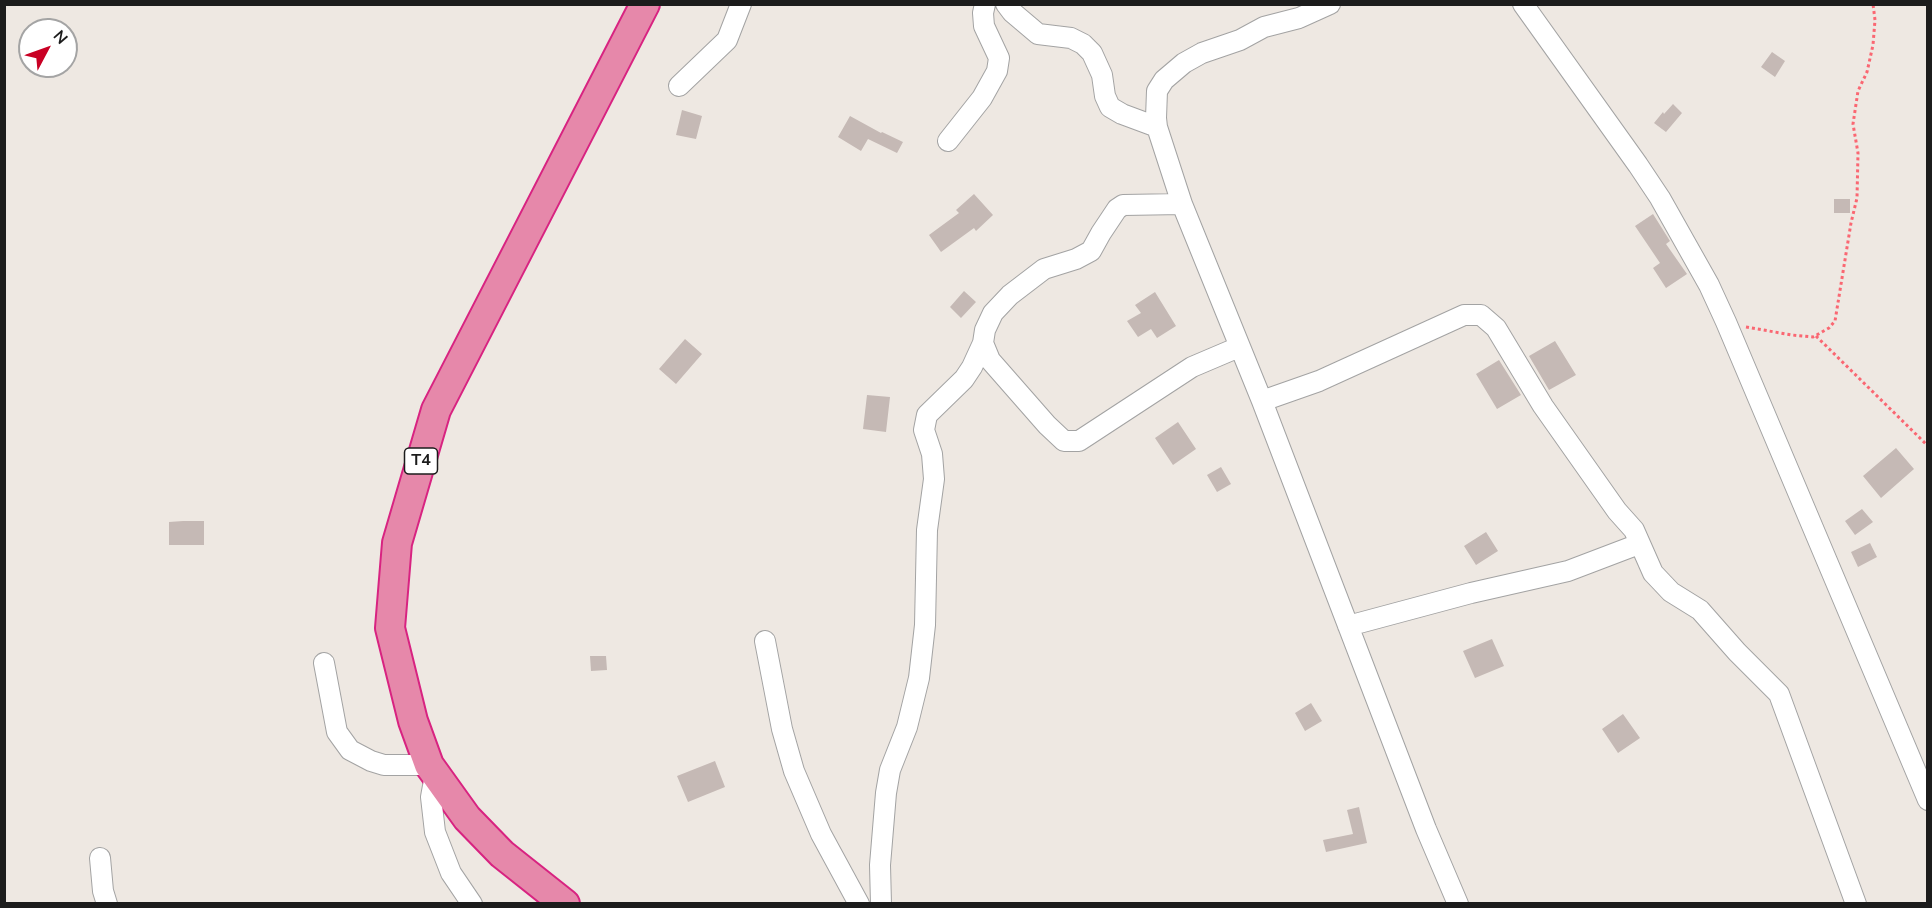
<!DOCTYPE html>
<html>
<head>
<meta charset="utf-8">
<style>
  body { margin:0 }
  #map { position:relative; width:1932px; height:908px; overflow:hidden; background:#eee8e2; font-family:"Nunito Sans",sans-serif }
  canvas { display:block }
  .frame { position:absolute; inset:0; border:6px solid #1c1c1c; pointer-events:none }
  .north { position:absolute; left:18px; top:18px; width:60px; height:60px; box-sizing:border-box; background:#fff; border:2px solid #a4a4a4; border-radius:50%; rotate:49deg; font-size:16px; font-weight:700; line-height:24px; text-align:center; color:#1c1c1c }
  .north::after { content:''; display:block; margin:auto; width:21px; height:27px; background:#c90024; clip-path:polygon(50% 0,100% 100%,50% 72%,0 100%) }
</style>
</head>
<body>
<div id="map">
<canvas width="1932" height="908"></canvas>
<div class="frame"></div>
<div class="north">N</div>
</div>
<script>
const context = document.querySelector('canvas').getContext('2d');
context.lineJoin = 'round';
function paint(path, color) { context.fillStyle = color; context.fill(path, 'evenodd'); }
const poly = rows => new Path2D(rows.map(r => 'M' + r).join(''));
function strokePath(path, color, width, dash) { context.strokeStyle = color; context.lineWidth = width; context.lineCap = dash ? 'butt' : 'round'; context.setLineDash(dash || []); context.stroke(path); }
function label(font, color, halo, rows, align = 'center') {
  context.font = font + ' "Nunito Sans",sans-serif'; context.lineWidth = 4.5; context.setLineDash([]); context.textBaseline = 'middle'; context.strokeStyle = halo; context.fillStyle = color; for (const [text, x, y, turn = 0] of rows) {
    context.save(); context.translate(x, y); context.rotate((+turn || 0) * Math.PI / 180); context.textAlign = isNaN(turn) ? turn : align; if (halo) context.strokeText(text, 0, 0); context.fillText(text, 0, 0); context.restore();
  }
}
paint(poly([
  [1772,52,1785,61,1775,77,1761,67],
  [1673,104,1682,113,1666,132,1654,123,1663,112,1664,114],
  [682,110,702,116,696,139,676,135],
  [850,116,881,133,882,132,903,142,897,153,868,139,861,151,838,137],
  [974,194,993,215,976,231,974,228,941,252,929,235,959,213,956,210],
  [1834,199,1850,199,1850,213,1834,213],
  [1653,214,1670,241,1666,244,1687,274,1666,288,1653,268,1660,263,1635,226],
  [964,291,976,302,961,318,950,307],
  [1155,292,1176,326,1157,338,1151,329,1138,337,1127,321,1141,313,1135,305],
  [685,339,702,354,676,384,659,369],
  [1555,341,1576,375,1549,390,1529,356],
  [1499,360,1521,395,1497,409,1476,374],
  [867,395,890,397,886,432,863,429],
  [1178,422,1196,449,1173,465,1155,438],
  [1896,448,1914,469,1881,498,1863,476],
  [1221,467,1231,484,1217,492,1207,475],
  [1862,509,1873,522,1855,535,1845,521],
  [183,521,204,521,204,545,169,545,169,522],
  [1486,532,1498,551,1476,565,1464,546],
  [1870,543,1877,557,1858,567,1851,552],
  [1492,639,1504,666,1475,678,1463,651],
  [590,656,606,656,607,670,591,671],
  [1311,703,1322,721,1305,731,1295,713],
  [1623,714,1640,738,1618,753,1602,729],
  [715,761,725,787,688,802,677,776],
  [1359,807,1367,843,1326,852,1323,840,1353,834,1347,810]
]), '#c5b9b5');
const minor = poly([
  [1006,4,1012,12,1038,34,1071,38,1083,44,1092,53,1102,75,1105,96,1110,107,1122,114,1157,127,1182,204,1262,401,1426,829,1458,904],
  [1523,4,1638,165,1660,198,1709,285,1726,322,1928,800],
  [679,86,727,40,741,4],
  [1157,127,1156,118,1157,91,1164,80,1184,63,1202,53,1240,40,1264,27,1299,18,1330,4],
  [948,141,982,98,997,71,999,58,984,26,983,13,985,4],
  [1182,204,1123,205,1117,209,1101,233,1091,251,1076,259,1044,269,1010,295,993,313,985,330,983,343,990,360,1047,425,1064,441,1079,441,1192,367,1239,347],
  [1262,401,1319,381,1464,315,1481,315,1496,328,1543,406,1617,511,1634,530,1653,573,1671,592,1700,610,1737,652,1779,694,1856,904],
  [1348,626,1471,593,1568,571,1639,544],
  [765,641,782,729,794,771,821,834,859,904],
  [324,663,337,732,350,750,371,761,384,765,429,765],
  [435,775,431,797,435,832,451,873,472,904],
  [100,858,103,891,107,904],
  [881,904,880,865,886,793,890,770,907,727,919,678,925,625,927,530,934,479,932,454,924,430,927,415,964,379,972,367,983,343]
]);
const highway = poly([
  [565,904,502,854,467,818,429,765,413,721,390,628,397,543,436,410,645,4]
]);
strokePath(minor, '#a3a3a3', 22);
strokePath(highway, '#d82381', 32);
strokePath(poly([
  [1746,327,1792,335,1813,337,1829,328,1835,321,1851,223,1857,198,1858,153,1853,124,1858,91,1867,72,1873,45,1875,20,1873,4],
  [1816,336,1928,446]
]), '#fa6772', 3, [3, 3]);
strokePath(minor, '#fff', 20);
strokePath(highway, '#e688aa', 28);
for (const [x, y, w] of [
  [421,461,33]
]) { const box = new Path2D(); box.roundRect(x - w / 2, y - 13, w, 26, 4.5); context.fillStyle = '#fff'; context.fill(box); strokePath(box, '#1c1c1c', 1.5); }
label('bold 16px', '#1c1c1c', null, [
  ["T4",421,461]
]);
</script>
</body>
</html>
